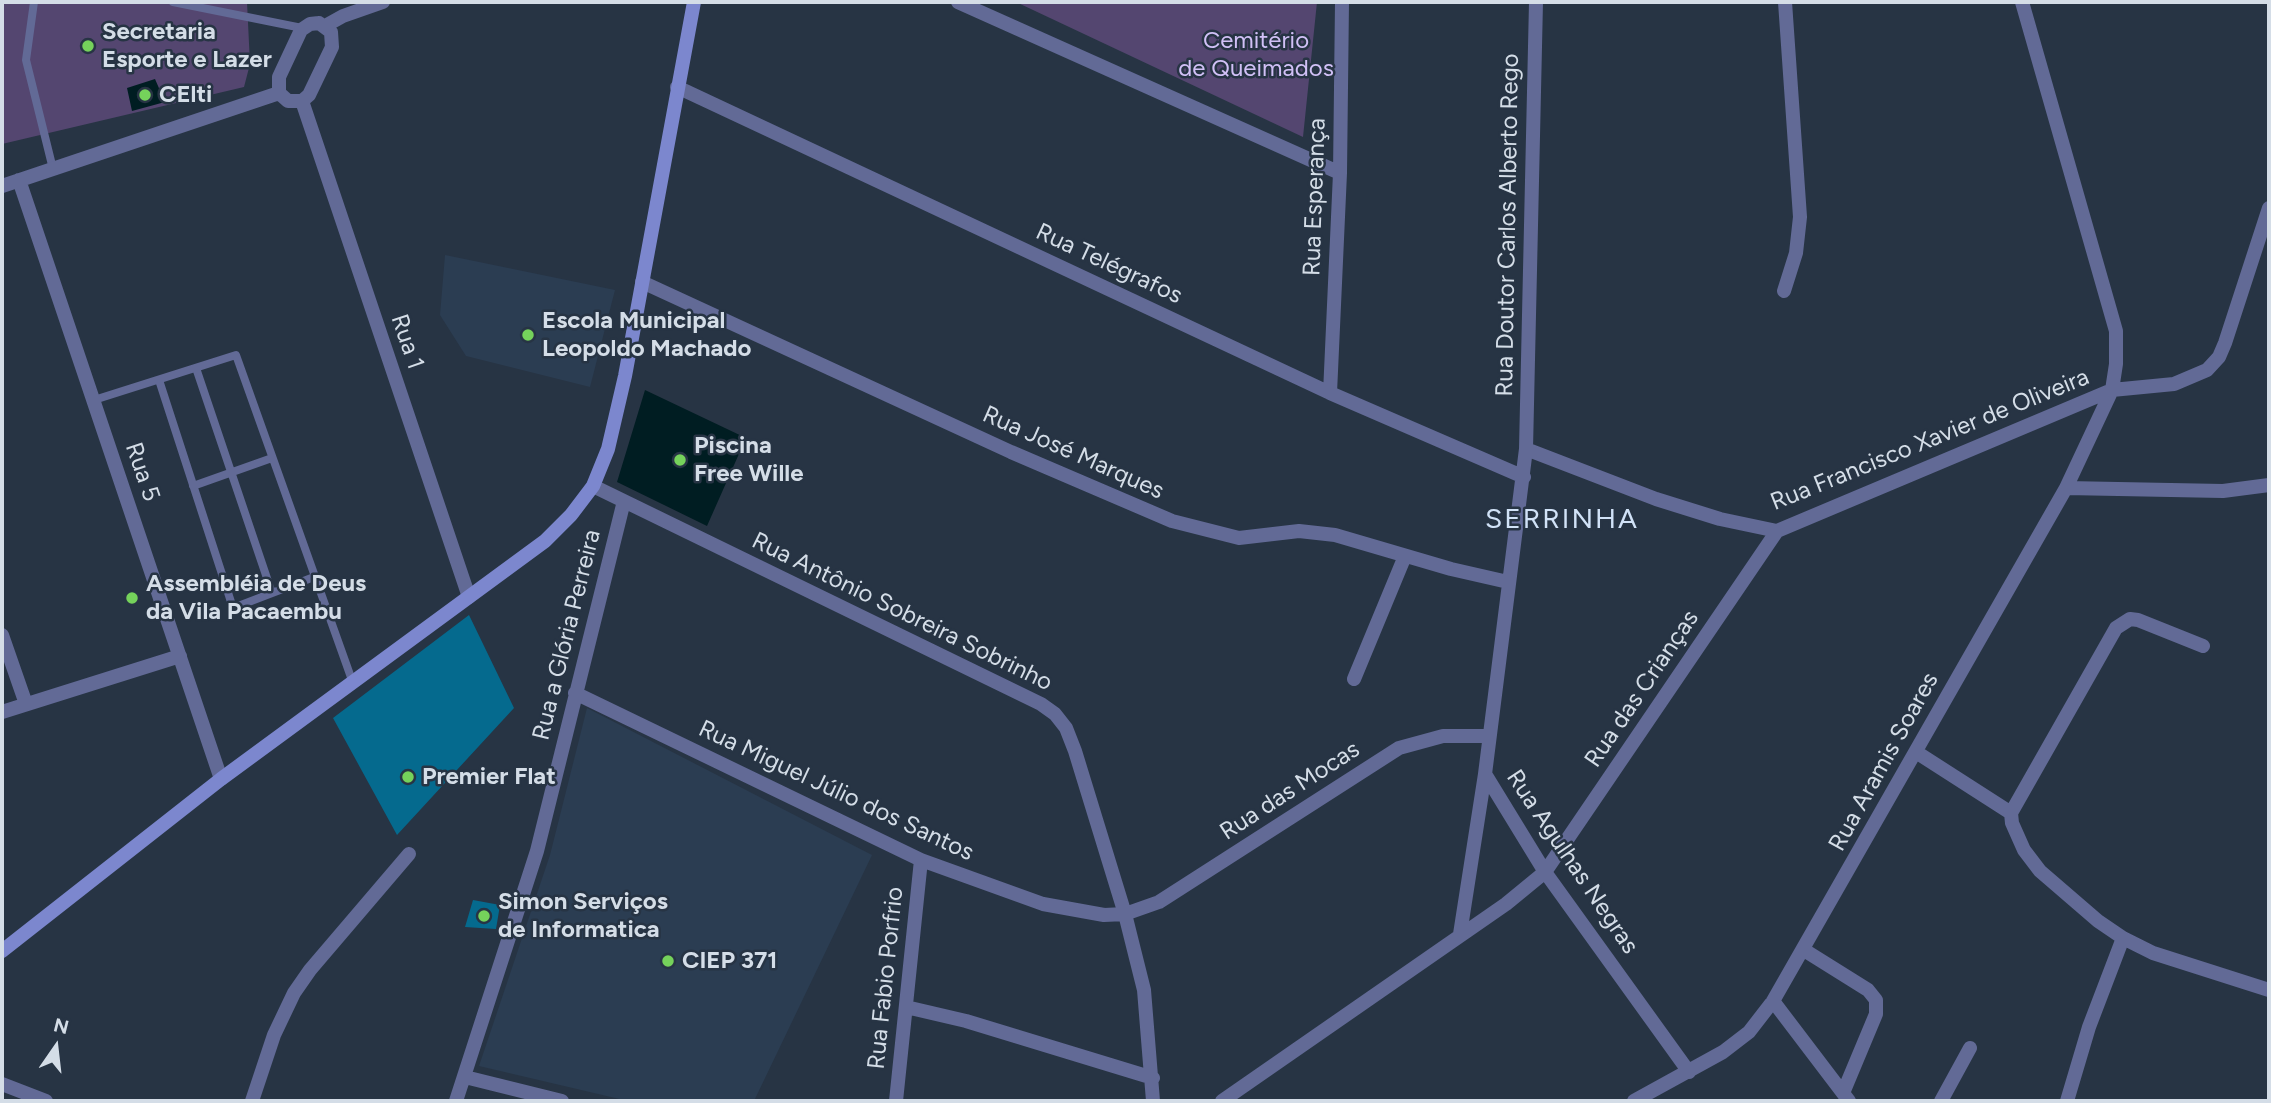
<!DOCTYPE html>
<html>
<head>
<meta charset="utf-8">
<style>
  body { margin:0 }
  #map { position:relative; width:2271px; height:1103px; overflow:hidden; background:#273444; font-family:Figtree,sans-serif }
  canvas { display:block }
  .frame { position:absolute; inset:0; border:4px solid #d4dde7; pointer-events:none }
  .north { position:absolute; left:21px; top:1012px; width:70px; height:70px; -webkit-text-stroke:5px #273444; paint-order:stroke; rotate:14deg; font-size:19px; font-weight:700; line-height:28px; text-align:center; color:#d4dde7 }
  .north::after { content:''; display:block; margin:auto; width:24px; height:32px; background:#d4dde7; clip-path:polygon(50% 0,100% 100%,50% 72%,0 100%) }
</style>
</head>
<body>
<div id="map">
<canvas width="2271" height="1103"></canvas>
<div class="frame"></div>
<div class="north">N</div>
</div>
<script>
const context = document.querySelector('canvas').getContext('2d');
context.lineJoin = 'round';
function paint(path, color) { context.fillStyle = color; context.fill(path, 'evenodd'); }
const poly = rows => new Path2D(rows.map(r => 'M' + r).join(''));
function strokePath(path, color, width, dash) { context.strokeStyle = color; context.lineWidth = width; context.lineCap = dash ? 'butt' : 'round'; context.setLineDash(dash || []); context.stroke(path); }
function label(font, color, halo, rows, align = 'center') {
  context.font = font + ' Figtree,sans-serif'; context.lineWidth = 5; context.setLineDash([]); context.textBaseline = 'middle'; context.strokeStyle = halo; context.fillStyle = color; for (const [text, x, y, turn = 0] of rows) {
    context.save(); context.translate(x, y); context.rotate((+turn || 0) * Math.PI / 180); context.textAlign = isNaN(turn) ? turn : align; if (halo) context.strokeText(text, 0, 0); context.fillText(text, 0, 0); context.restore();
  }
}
paint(poly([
  [445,255,615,290,590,387,466,356,440,315],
  [587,708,872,855,754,1101,628,1101,479,1066,550,855]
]), '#2b3d52');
paint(poly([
  [2,2,247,2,250,64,244,87,2,144],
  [1016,2,1317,2,1303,137]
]), '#544670');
paint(poly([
  [155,79,165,102,132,111,127,88],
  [645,390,746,438,707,526,617,482]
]), '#001d22');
paint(poly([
  [469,615,514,708,397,835,333,718],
  [473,900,500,905,496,929,465,927]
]), '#056a8e');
strokePath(poly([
  [34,2,26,60,53,169],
  [173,2,302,28],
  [196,368,272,593],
  [159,380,233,608,314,577],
  [94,400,236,355,353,683],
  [193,486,272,458]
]), '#626a96', 8);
strokePath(poly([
  [958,2,1340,173],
  [1536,2,1526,449,1485,774,1545,872,1689,1072],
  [319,23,331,32,332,47,309,95,302,101,288,101,279,93,279,77,301,30,310,24,319,23],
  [325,26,343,16,383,2],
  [677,87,1330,393,1524,477],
  [302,101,469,597],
  [19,180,221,779],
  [2,186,279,93],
  [642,282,1011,452,1172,521,1239,538,1299,531,1335,535,1451,569,1508,582],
  [1784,291,1796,253,1800,217,1785,2],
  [1330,393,1340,173,1342,2],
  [1526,449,1656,499,1720,519,1777,531,2112,390,2174,384,2207,370,2219,357,2225,343,2269,208],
  [593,486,1041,704,1055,714,1066,728,1075,751,1125,914,1144,990,1153,1101],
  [2066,488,2223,491,2269,485],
  [2,635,26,704],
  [2203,646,2138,620,2130,619,2116,628,2011,813,2012,823,2024,850,2040,871,2098,921,2123,938,2153,953,2269,990],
  [1354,679,1405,556],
  [575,693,921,860,1043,904,1104,915,1125,914,1159,902,1399,748,1443,736,1489,736],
  [2,712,180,656],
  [1916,752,2011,813],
  [1460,934,1485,774],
  [1804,950,1868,990,1876,1000,1876,1014,1843,1093],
  [1773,1001,1849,1101],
  [906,1007,966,1021,1153,1078],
  [465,1077,562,1101],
  [2,1084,46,1101],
  [252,1101,274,1035,294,993,310,970,409,854],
  [456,1101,537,851,624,501],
  [896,1101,921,860],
  [1222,1101,1506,904,1545,872,1777,531],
  [1634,1101,1723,1052,1749,1032,1773,1001,2066,488,2112,390,2116,364,2116,331,2022,2],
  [1941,1101,1970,1048],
  [2067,1101,2089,1027,2123,938]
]), '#626a96', 14);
strokePath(poly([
  [2,951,221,779,545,541,571,515,593,486,608,449,625,376,694,2]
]), '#7c87ce', 14);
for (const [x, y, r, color] of [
  [88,46,7,"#75d25b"],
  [145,95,7,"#75d25b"],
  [528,335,7,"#75d25b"],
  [680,460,7,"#75d25b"],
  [132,598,7,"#75d25b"],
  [408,777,7,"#75d25b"],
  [484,916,7,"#75d25b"],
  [668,961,7,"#75d25b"]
]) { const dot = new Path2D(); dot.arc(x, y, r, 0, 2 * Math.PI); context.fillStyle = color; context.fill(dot); strokePath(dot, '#273444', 2.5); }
label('bold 24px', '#d4dde7', '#273444', [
  ["Secretaria",102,32],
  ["Esporte e Lazer",102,60],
  ["CElti",159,95],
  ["Escola Municipal",542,321],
  ["Leopoldo Machado",542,349],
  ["Piscina",694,446],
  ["Free Wille",694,474],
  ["Assembléia de Deus",146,584],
  ["da Vila Pacaembu",146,612],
  ["Premier Flat",422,777],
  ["Simon Serviços",498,902],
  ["de Informatica",498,930],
  ["CIEP 371",682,961]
], 'left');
label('24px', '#d1c0f6', '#273444', [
  ["Cemitério",1256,41],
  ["de Queimados",1256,69]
]);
label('24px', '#d4dde7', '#273444', [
  ["Rua Esperança",1315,197,-88],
  ["Rua Doutor Carlos Alberto Rego",1508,225,-89],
  ["Rua Telégrafos",1109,264,25],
  ["Rua 1",407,342,71],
  ["Rua Francisco Xavier de Oliveira",1930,440,-22],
  ["Rua José Marques",1073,453,24],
  ["Rua 5",142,472,71],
  ["Rua Antônio Sobreira Sobrinho",902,612,26],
  ["Rua a Glória Perreira",567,635,-76],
  ["Rua das Crianças",1642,689,-56],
  ["Rua Aramis Soares",1884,762,-61],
  ["Rua Miguel Júlio dos Santos",836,791,25],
  ["Rua das Mocas",1290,791,-33],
  ["Rua Agulhas Negras",1572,862,56],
  ["Rua Fabio Porfrio",886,978,-84]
]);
context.letterSpacing = '2px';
label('28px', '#d1e2f7', '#273444', [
  ["SERRINHA",1562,520]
]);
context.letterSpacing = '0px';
</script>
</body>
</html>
